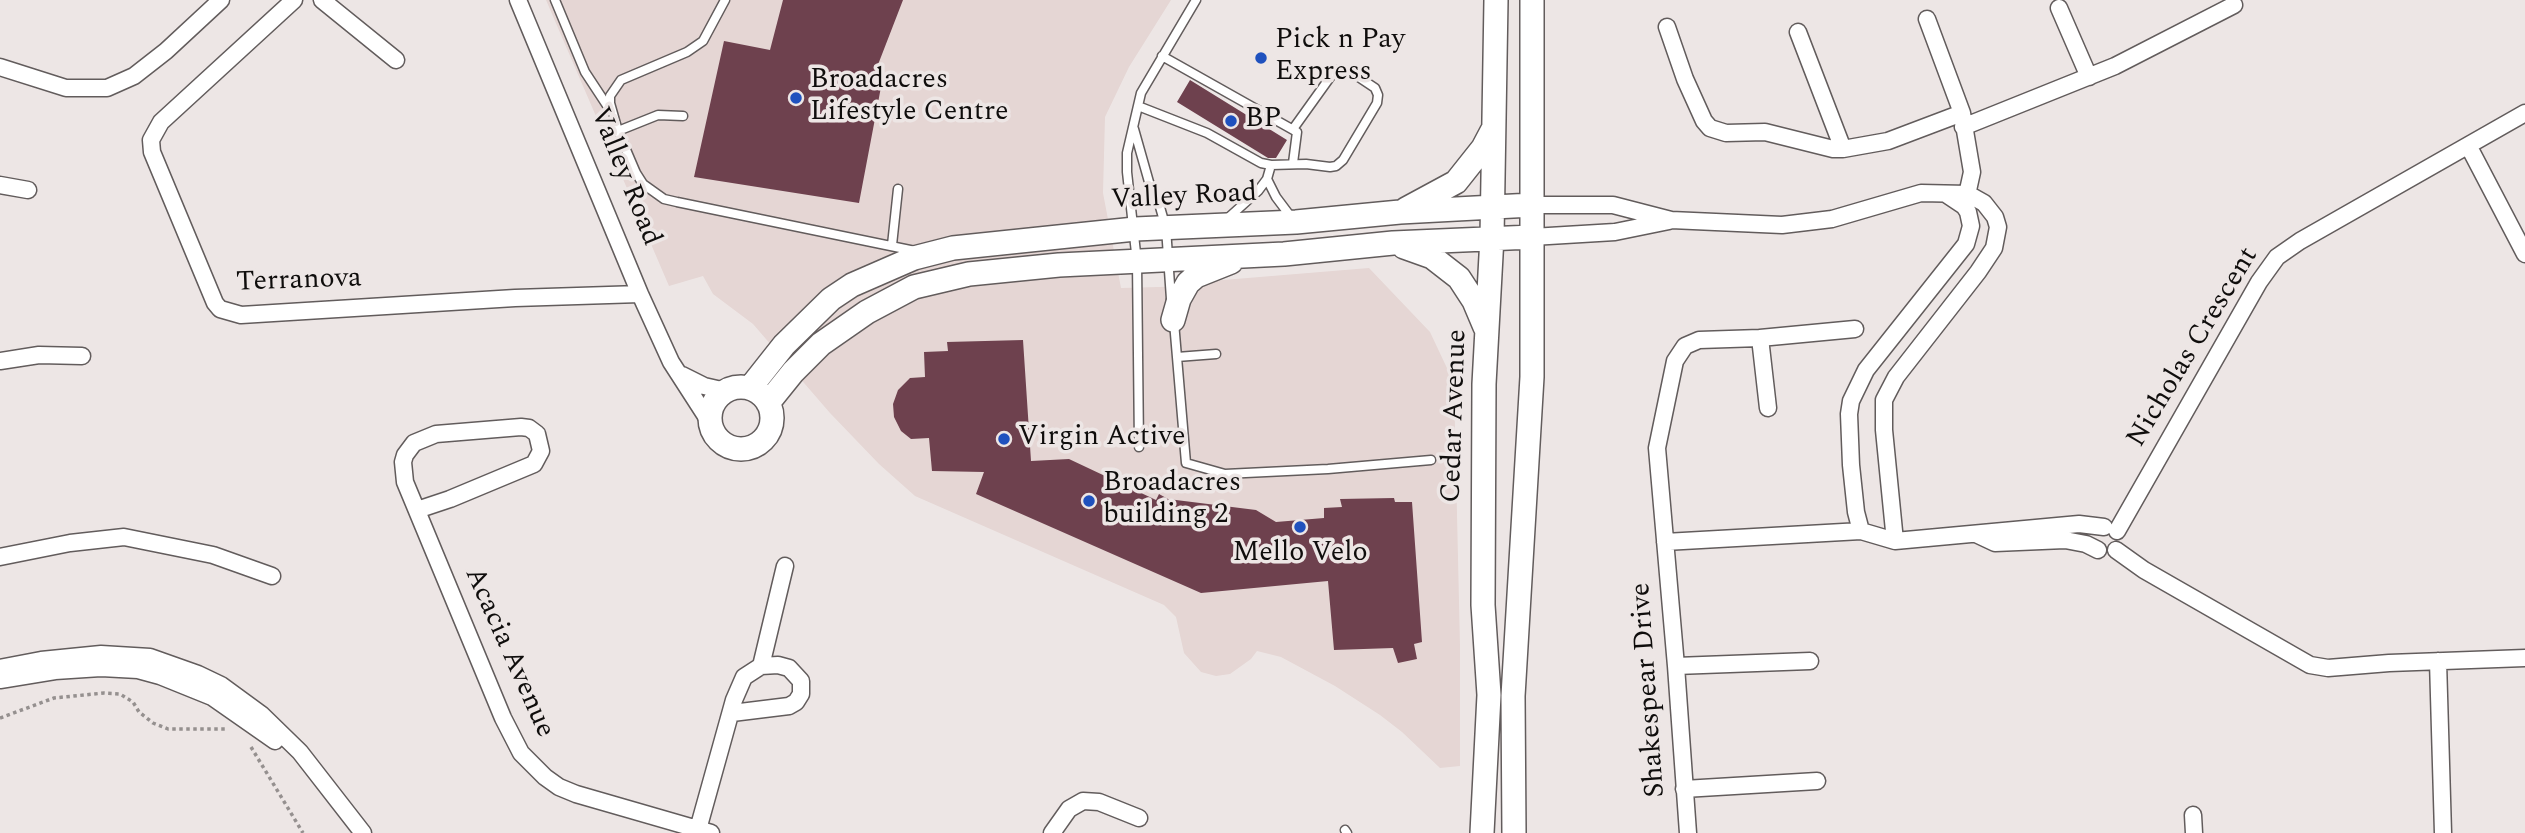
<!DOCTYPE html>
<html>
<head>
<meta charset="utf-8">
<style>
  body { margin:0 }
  canvas { display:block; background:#ede6e5 }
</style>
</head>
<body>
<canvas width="2525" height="833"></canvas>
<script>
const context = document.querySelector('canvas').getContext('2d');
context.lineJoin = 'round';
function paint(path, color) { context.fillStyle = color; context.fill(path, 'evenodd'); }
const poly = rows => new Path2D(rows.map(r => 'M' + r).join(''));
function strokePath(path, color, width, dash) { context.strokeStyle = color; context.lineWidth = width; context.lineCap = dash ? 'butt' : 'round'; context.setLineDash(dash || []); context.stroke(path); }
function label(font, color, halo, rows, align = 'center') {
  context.font = font + ' Spectral,serif'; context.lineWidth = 7; context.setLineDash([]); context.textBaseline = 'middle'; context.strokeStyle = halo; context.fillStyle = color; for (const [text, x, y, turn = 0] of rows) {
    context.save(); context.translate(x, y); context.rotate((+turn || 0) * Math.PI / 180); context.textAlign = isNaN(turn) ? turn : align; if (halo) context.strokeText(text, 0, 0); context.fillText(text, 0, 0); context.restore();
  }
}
paint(poly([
  [546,0,1171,0,1129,67,1105,117,1103,193,1121,288,1195,286,1211,281,1369,268,1430,332,1454,383,1460,646,1460,766,1440,768,1402,732,1380,715,1335,686,1281,657,1257,651,1251,659,1230,674,1216,676,1201,672,1184,653,1176,617,1164,605,915,496,879,464,830,413,753,324,713,294,703,276,669,286]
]), '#e5d6d4');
paint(poly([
  [783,0,903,0,874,75,881,87,859,203,694,177,724,41,770,50],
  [1190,80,1287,140,1276,158,1268,158,1177,102],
  [1023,340,1031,461,1069,459,1156,500,1159,494,1168,499,1256,510,1276,522,1324,518,1324,508,1342,507,1340,499,1394,498,1395,502,1412,502,1422,642,1414,644,1417,659,1398,663,1393,648,1334,650,1328,581,1201,593,976,494,984,472,932,471,929,438,911,439,901,431,894,417,893,404,898,390,910,378,925,377,924,352,948,351,947,342]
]), '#6e414e');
const lane = poly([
  [555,0,585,72,610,110],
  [725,0,703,41,687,52,621,80,610,96,610,103,618,131,636,173,643,184,664,199,677,202,915,251],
  [1162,56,1297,132,1293,163],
  [1138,106,1207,133,1261,163,1271,165,1306,164,1330,167,1336,166,1343,160,1377,103,1378,95,1375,88,1351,72,1337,70,1331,76,1293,129],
  [1134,129,1149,182,1158,200,1166,228,1171,299],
  [618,131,658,115,683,116],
  [1267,179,1276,197,1291,217],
  [1227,219,1258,191,1267,179,1271,165],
  [892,245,898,189],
  [1174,322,1186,463,1225,474,1328,469,1431,460],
  [1177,357,1216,354],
  [1139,447,1137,262,1127,172,1127,153,1141,93,1196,0],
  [1345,830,1347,833]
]);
const street = poly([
  [294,0,161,122,151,140,152,152,215,303,220,309,241,315,515,298,640,294],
  [322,0,396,60],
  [518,0,640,294,671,362,711,424],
  [2059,8,2089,77],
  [1927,19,1962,113,1972,172,1965,204],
  [1667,27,1685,79,1704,121,1710,128,1726,133,1765,132,1833,149,1843,149],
  [1798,32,1843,149,1888,141,1962,113],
  [0,67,66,88,107,88,134,76,166,51,221,0],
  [1963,127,2115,66,2234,5],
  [2469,147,2525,254],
  [0,185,28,190],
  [1532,205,1613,205,1671,220,1782,225,1832,219,1921,193,1968,194,1984,203,1995,217,1998,227,1994,248,1978,272,1896,377,1884,400,1884,430,1895,541],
  [1532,237,1615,232,1669,221],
  [1760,338,1768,408],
  [0,361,39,355,82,356],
  [682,375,704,386,726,391],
  [417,510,450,499,534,464,541,451,537,434,529,428,521,427,436,434,414,443,405,455,403,462,405,482,503,718,521,753,545,777,559,787,576,794,711,833],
  [1861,531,1856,512,1851,465,1849,414,1851,401,1866,370,1966,244,1971,226,1968,212,1964,206,1946,194],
  [2117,531,2259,282,2277,257,2300,241,2525,113],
  [1978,535,1995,543,2065,540,2086,544,2098,550],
  [1665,542,1861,531,1895,541,2079,524,2104,527],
  [2116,550,2144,570,2310,665,2328,668,2389,663,2525,658],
  [0,557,70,543,124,537,213,555,272,576],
  [2438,661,2443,833],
  [761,666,785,566],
  [1676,666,1810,661],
  [0,668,41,660,101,654,150,657,198,674,221,685,262,715,300,752,363,833],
  [0,680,55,671,101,668,138,670,160,676,212,697,275,741],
  [1684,789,1817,781],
  [2193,815,2194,833],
  [697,833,734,700,744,677,761,666,778,665,789,668,801,681,801,694,796,702,789,706,732,713],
  [1052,833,1069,809,1083,801,1099,802,1139,818],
  [1688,833,1676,666,1657,448,1675,361,1685,346,1699,340,1760,338,1855,329]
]);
const secondary = poly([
  [1406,209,1456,182,1483,148,1492,131],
  [1404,247,1432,257,1459,278,1474,301,1485,327],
  [1173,320,1179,299,1188,283,1196,276,1231,262],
  '710 418a31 31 0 1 1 62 0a31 31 0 1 1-62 0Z',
  [750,388,784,345,831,299,852,285,914,258,953,248,1135,229,1296,222,1400,212,1532,205],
  [768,403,793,372,821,344,867,312,914,287,969,274,1059,265,1284,254,1393,243,1532,237],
  [1482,833,1489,695,1483,605,1484,384,1492,237,1496,0],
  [1514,833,1513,696,1532,377,1532,0]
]);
strokePath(lane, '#625c5c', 11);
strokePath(street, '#625c5c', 19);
strokePath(secondary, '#625c5c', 26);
strokePath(poly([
  [0,718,54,698,104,693,120,694,133,702,139,712,153,723,168,729,226,729],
  [251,747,303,833]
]), '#95908f', 3.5, [3.5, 3.5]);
strokePath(lane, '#fff', 8);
strokePath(street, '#fff', 16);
strokePath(secondary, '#fff', 23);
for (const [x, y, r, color] of [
  [1261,58,7,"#1f51be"],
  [796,98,7,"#1f51be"],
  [1231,121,7,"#1f51be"],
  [1004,439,7,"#1f51be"],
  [1089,501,7,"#1f51be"],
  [1300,527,7,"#1f51be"]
]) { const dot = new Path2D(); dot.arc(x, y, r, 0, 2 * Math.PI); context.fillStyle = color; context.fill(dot); strokePath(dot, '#ede6e5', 2.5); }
label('28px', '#0f0d0c', '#ede6e5', [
  ["Pick n Pay",1275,42],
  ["Express",1275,74],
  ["Broadacres",810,82],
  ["Lifestyle Centre",810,114],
  ["BP",1245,121],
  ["Virgin Active",1018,439],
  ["Broadacres",1103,485],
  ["building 2",1103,517],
  ["Mello Velo",1300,555,"center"]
], 'left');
label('28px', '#0f0d0c', '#ede6e5', [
  ["Valley Road",624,177,68],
  ["Valley Road",1184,198,-3],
  ["Terranova",299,282,-2],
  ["Nicholas Crescent",2194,348,-59],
  ["Cedar Avenue",1456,416,-88],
  ["Acacia Avenue",508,653,66],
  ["Shakespear Drive",1650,690,-94]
]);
</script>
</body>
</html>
